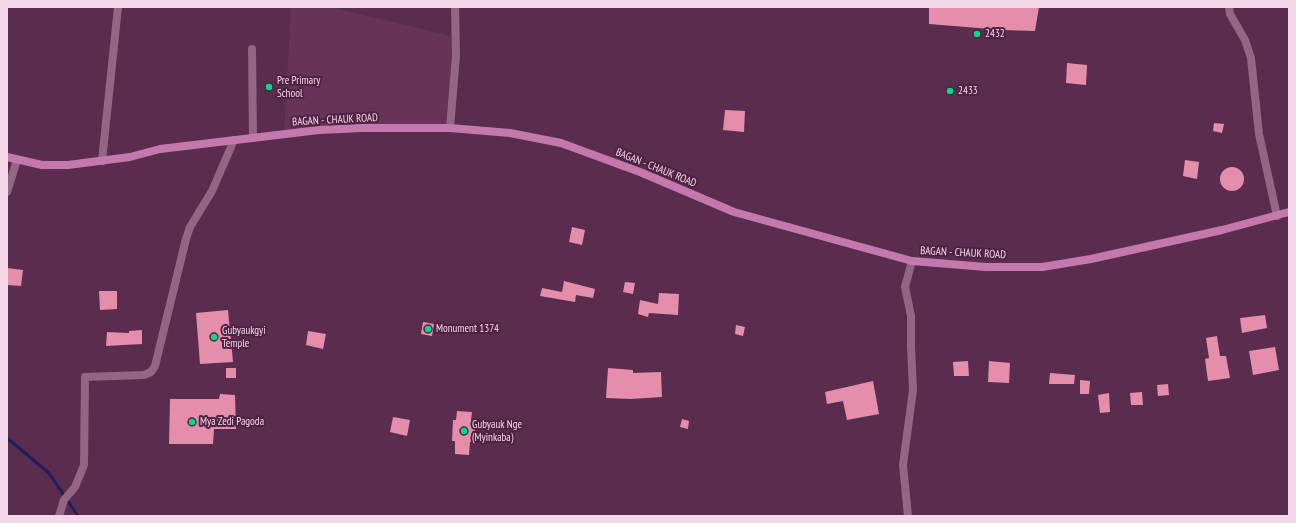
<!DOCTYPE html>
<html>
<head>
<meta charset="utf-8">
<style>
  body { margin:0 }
  #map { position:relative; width:1296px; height:523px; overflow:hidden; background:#5a2d4e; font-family:"PT Sans Narrow",sans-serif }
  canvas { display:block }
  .frame { position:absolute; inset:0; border:8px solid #f5d7ea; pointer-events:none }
</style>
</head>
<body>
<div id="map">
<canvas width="1296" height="523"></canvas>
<div class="frame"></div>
</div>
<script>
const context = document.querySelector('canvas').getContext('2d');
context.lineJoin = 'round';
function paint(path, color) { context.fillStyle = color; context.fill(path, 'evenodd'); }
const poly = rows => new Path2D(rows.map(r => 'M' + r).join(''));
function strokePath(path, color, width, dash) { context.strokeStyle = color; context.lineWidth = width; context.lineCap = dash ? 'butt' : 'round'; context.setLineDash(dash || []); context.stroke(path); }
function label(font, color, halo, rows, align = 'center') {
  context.font = font + ' "PT Sans Narrow",sans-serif'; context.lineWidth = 4; context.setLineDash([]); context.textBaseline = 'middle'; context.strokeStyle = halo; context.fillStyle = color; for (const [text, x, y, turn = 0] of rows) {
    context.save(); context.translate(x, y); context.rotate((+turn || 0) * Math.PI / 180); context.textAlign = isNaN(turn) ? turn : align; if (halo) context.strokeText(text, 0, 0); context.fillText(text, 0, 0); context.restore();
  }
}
paint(poly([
  [291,7,330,7,455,37,450,128,284,134]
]), '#673359');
strokePath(poly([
  [7,438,49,473,78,516]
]), '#201d5d', 3);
paint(poly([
  [929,7,1039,7,1035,31,1003,30,929,24],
  [1067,63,1087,65,1086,85,1066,83],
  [725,110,745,111,744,132,723,130],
  [1214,123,1224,124,1222,133,1213,131],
  [1185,160,1199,162,1197,179,1183,176],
  '1220 179a12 12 0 1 1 24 0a12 12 0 1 1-24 0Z',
  [572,227,585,230,582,245,569,242],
  [7,268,23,270,21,286,7,285],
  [564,281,595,289,593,298,576,295,575,302,540,296,542,288,562,292],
  [625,282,635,283,633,294,623,292],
  [99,291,117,291,117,309,100,310],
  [659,293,679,294,678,315,649,313,648,317,638,314,640,300,658,304],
  [228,310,233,362,200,364,196,313],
  [1265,315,1267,328,1242,333,1240,318],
  [423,322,434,324,432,336,421,334],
  [736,325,745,327,743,336,735,334],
  [142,330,142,344,106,346,107,332,129,333,129,331],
  [308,331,326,334,323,349,306,345],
  [1217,336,1220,356,1226,356,1230,378,1208,381,1205,359,1209,358,1206,338],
  [1275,347,1279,370,1253,375,1249,351],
  [968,361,969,376,954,376,953,362],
  [989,361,1010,363,1009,383,988,382],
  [226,368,236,368,236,378,226,378],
  [608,368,633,370,633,373,661,372,662,397,631,399,606,398],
  [1050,373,1075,375,1074,384,1049,384],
  [1080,380,1090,381,1089,394,1080,394],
  [873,381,879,414,847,420,843,401,827,404,825,392],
  [1168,384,1169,395,1158,396,1157,385],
  [1142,392,1143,405,1131,405,1130,393],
  [1109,393,1110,412,1100,413,1098,395],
  [220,394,235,395,236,429,214,429,213,444,169,444,170,399,219,399],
  [457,411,472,412,471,420,476,421,474,442,470,442,469,455,455,454,455,441,452,441,453,420,456,420],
  [393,417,410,420,407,436,390,432],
  [682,419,689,421,688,429,680,427]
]), '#e58eab');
strokePath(poly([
  [1229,7,1230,14,1245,40,1251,58,1259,134,1277,216],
  [252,49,253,138],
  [450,128,456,56,455,7],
  [102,161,118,7],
  [7,192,17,160],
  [59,516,64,500,75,487,84,465,85,377,144,375,151,372,155,366,186,239,190,227,212,191,234,140],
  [908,516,903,465,913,390,911,347,911,316,905,287,912,261]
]), '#956586', 8);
strokePath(poly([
  [7,157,42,165,68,165,130,157,160,149,319,130,362,128,450,128,510,133,561,143,640,172,734,212,912,261,986,267,1042,267,1091,259,1222,230,1289,212]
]), '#c478ad', 8);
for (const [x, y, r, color] of [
  [977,34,4,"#03d98b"],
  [269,87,4,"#03d98b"],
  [950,91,4,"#03d98b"],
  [428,329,4,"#03d98b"],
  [214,337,4,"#03d98b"],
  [192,422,4,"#03d98b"],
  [464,431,4,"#03d98b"]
]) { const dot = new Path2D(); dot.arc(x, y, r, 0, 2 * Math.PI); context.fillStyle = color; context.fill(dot); strokePath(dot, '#4f2243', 1.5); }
label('11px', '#f5d7ea', '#4f2243', [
  ["2432",985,34],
  ["Pre Primary",277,81],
  ["School",277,94],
  ["2433",958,91],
  ["Monument 1374",436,329],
  ["Gubyaukgyi",222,331],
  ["Temple",222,344],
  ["Mya Zedi Pagoda",200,422],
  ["Gubyauk Nge",472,425],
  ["(Myinkaba)",472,438]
], 'left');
label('11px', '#f5d7ea', '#4f2243', [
  ["BAGAN - CHAUK ROAD",335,120,-3],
  ["BAGAN - CHAUK ROAD",656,168,22],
  ["BAGAN - CHAUK ROAD",963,253,3]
]);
</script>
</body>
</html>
